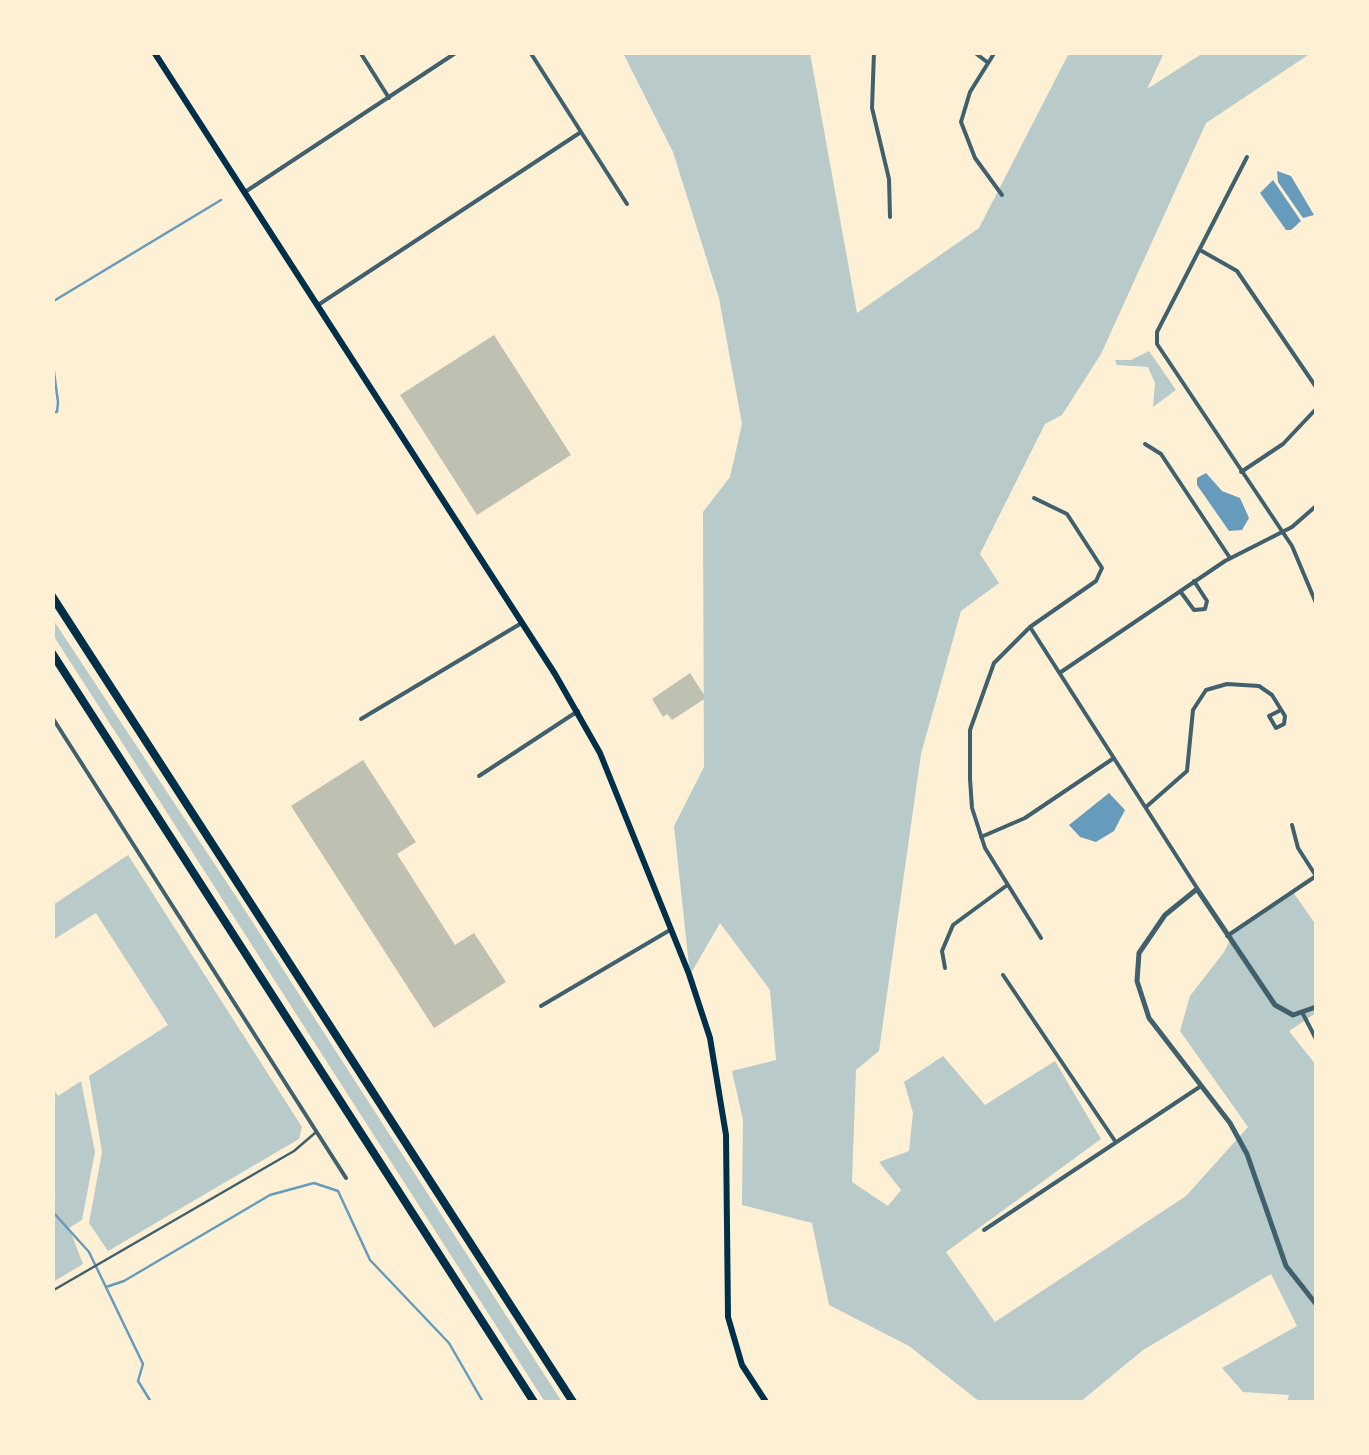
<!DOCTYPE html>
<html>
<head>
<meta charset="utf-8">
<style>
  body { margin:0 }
  #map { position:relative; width:1369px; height:1455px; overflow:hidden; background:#fdf0d5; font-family:"Noto Sans",sans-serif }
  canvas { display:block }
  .frame { position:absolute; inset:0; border:55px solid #fdf0d5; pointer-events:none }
</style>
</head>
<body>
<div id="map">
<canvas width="1369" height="1455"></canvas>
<div class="frame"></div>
</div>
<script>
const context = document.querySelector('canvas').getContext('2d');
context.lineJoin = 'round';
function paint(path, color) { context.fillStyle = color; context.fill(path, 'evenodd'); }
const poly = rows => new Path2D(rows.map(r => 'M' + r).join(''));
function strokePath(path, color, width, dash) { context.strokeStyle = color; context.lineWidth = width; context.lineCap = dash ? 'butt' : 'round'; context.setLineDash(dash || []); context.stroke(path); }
paint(poly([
  [623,53,810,53,857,313,979,228,1069,53,1164,53,1147,89,1203,53,1311,53,1206,123,1101,354,1062,415,1045,424,980,554,999,583,961,611,921,754,879,1051,856,1070,852,1182,888,1206,901,1190,879,1162,909,1151,913,1113,904,1082,943,1056,985,1105,1055,1061,1101,1139,946,1252,995,1322,1186,1196,1248,1127,1180,1031,1190,996,1224,952,1230,940,1227,936,1293,892,1316,925,1316,1013,1289,1031,1316,1065,1316,1402,1287,1402,1289,1395,1243,1392,1222,1368,1297,1326,1271,1274,1143,1350,1080,1402,980,1402,909,1346,829,1305,812,1223,742,1205,743,1120,732,1071,776,1060,770,990,720,923,690,975,674,826,704,767,703,512,730,477,742,424,719,298,673,152],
  [1149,351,1176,390,1153,407,1155,383,1148,367,1117,365,1115,360,1131,360],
  [52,618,239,901,562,1402,545,1402,53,635],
  [128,855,302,1127,299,1139,108,1251,89,1223,102,1152,89,1076,168,1025,96,913,53,940,53,905],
  [81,1081,95,1152,82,1220,69,1228,83,1264,53,1282,53,1088,58,1096]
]), '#b9caca');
paint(poly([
  [1277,171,1291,176,1314,215,1303,218,1278,182],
  [1273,180,1301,221,1291,230,1286,230,1260,193],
  [1206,473,1222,491,1240,498,1249,518,1242,530,1229,531,1197,485,1197,478],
  [1109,793,1125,810,1114,831,1096,842,1080,837,1069,825]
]), '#669bbc');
strokePath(poly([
  [52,302,221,200],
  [52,357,58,402,57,412,52,412],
  [52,1211,89,1252,143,1364,138,1381,151,1402],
  [106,1287,124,1281,270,1195,314,1183,338,1191,370,1260,449,1343,483,1402]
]), '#669bbc', 2.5);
paint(poly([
  [494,335,571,455,477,515,400,395],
  [690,673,706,698,672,720,667,714,663,717,652,699],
  [363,760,416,842,397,854,455,945,474,933,506,982,434,1028,291,806]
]), '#bec0b2');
strokePath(poly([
  [52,1291,294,1151,315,1133]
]), '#3f606c', 2.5);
strokePath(poly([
  [360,52,389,98],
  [530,52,627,204],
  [874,52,872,108,889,179,890,217],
  [974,52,987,62],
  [995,52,970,92,961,122,975,158,1002,195],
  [1247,157,1157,332,1157,344,1292,546,1316,603],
  [245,192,457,52],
  [1200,250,1237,271,1316,387],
  [318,305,581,132],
  [1145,444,1161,454,1230,558],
  [1241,472,1283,444,1316,409],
  [1034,498,1067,514,1102,568,1096,581,1030,627,994,663,970,730,970,779,972,808,985,848,1041,938],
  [1180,591,1194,610,1205,609,1207,601,1194,581],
  [1030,627,1197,888],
  [1061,672,1225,561,1292,527,1316,506],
  [52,717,346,1178],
  [361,719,520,624],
  [479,776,578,711],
  [1146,807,1187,771,1193,710,1206,690,1227,684,1259,686,1272,695,1285,716,1284,724,1276,728,1269,716,1279,711],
  [981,837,1025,818,1114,758],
  [1227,936,1316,876,1298,848,1292,825],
  [945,968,942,951,953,925,1006,886],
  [1003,975,1115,1141],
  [541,1006,670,930],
  [1303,1014,1316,1039],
  [984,1230,1201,1086]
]), '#3f606c', 4);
strokePath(poly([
  [1316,1007,1293,1015,1275,1005,1197,889,1165,915,1139,953,1137,981,1149,1018,1230,1123,1247,1154,1286,1266,1316,1304]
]), '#3f606c', 5);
strokePath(poly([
  [154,52,555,674,600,753,689,974,710,1038,726,1135,728,1317,742,1365,766,1402]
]), '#003049', 6);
strokePath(poly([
  [52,596,573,1402],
  [52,653,534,1402]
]), '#003049', 8);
</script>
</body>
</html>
